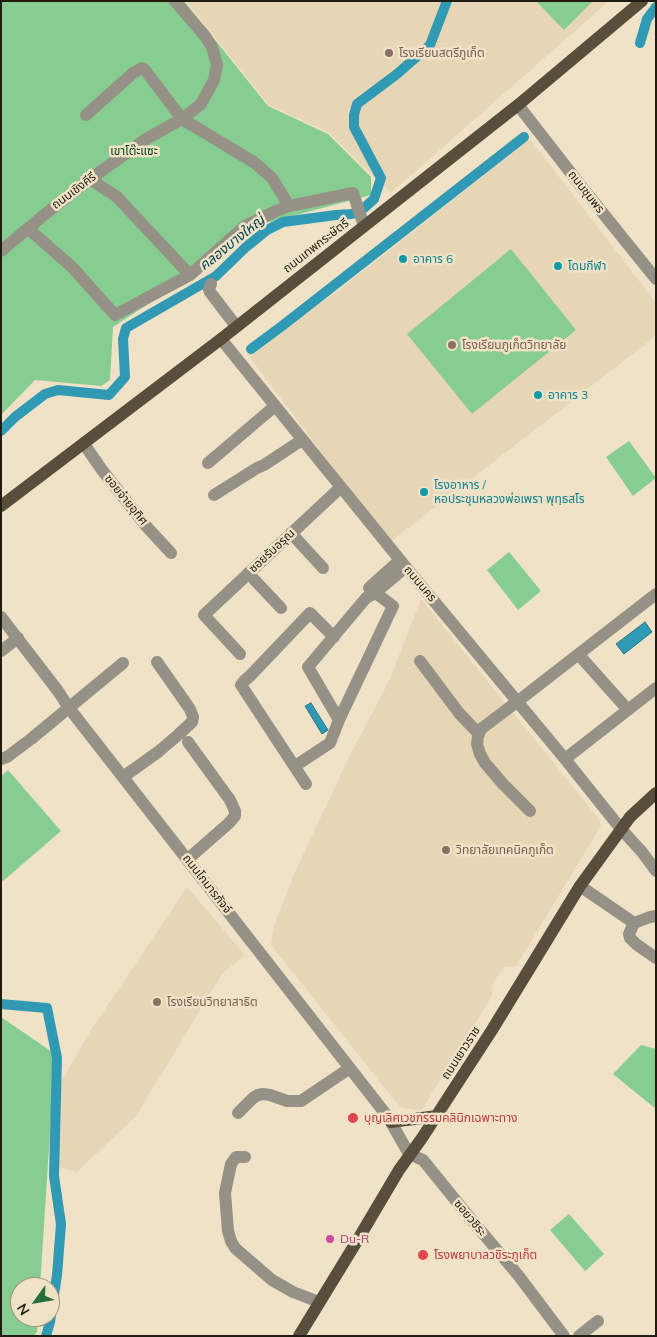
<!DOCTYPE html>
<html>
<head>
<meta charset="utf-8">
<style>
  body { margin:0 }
  #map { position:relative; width:657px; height:1337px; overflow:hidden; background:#efe2c6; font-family:Mulish,sans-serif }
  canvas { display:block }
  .frame { position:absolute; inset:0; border:2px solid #201c12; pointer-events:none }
  .north { position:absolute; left:10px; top:1277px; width:50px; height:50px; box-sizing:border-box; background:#efe2c6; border:1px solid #9c937e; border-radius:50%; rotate:238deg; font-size:14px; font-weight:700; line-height:20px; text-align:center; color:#201c12 }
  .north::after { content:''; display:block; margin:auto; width:18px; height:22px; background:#266f3c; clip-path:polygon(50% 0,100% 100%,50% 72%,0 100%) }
</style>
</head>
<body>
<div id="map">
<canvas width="657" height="1337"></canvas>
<div class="frame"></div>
<div class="north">N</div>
</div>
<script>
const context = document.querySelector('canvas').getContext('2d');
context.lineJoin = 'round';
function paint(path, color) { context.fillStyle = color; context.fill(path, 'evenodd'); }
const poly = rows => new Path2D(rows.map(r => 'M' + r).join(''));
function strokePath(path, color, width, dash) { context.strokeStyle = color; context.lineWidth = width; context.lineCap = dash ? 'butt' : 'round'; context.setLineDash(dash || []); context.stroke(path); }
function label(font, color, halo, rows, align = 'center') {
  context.font = font + ' Mulish,"Noto Sans Thai",sans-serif'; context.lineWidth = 5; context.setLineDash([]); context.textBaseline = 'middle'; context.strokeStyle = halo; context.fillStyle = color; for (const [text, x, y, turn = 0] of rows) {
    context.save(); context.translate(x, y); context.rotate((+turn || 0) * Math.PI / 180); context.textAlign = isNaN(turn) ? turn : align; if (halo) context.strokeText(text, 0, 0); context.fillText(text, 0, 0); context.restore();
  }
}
paint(poly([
  [186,1,609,1,391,193,328,132,269,105],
  [530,139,656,303,656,336,390,542,247,354,335,293],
  [421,599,599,819,601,826,516,966,504,967,492,984,492,996,421,1111,400,1107,271,945,274,926,294,874,350,755,389,681],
  [187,887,245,955,222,974,136,1116,77,1172,56,1166,59,1085,91,1030]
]), '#e7d6b5');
paint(poly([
  [1,1,184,1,268,106,328,134,371,177,371,195,251,227,194,274,113,327,110,380,101,386,35,380,1,415],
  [536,1,592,1,592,2,564,30],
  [511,249,576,330,472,414,407,334],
  [629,441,656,478,633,496,606,457],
  [509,552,541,591,518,610,487,570],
  [8,770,61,831,3,881,1,879,1,776],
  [1,1017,55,1054,40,1287,20,1287,20,1317,38,1317,37,1332,34,1336,1,1336],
  [641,1045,656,1049,656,1109,613,1074],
  [569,1214,604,1254,585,1271,550,1230]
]), '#87cc91');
const water = poly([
  [645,622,652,632,624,654,616,644,645,622],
  [311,703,328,730,322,734,305,706,311,703]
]);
paint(water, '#309ab5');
strokePath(water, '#2b7484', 1);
strokePath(poly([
  [640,43,647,19,656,7],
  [251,349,282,326,524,137],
  [1,431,15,417,45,394,58,390,109,395,125,377,123,339,126,328,216,276,246,247,267,230,283,222,336,215,352,214,364,208,374,199,381,178,354,127,354,115,357,104,397,74,430,45,447,1],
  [1,1004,47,1008,57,1058,54,1176,61,1224,57,1275,50,1322,46,1336]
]), '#309ab5', 10);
strokePath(poly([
  [518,105,581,186,656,279],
  [90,179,117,197,190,275],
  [289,206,353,193,364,226],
  [32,226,32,232,72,267,115,315,190,275,245,226,276,211,289,206,272,178,255,163,182,119,145,70,142,68,133,73,86,115],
  [1,251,44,215,90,179,146,139,182,119,201,104,214,80,217,65,212,47,205,36,175,1],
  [211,284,209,289,210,292,236,326],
  [221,339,409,571,565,759,621,829,642,852,656,871],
  [84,444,102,470,146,526,171,553],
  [208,463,275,406],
  [214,495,257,468,264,465,302,440],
  [291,533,323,568],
  [248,573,281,608],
  [370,587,400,560],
  [1,617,58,691,69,708,388,1117,409,1154,423,1160,470,1218,518,1275,564,1336],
  [1,651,18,638],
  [240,654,204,615,341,487],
  [579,655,628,710],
  [420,661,459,713,479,734],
  [339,720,308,667,366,598,375,593,406,567],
  [1,759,7,757,31,739,123,663],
  [565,759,656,688],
  [295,766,330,743,339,720,393,606,369,588],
  [123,777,158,752,178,735,192,722,193,717,190,709,157,662],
  [306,784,241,685,244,681,249,677,310,613,334,637],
  [530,811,503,784,485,763,480,754,477,744,478,736,481,729,522,698,656,594],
  [188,859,229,823,235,816,235,811,230,800,188,742],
  [580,886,634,923,629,934,630,938,636,944,656,958],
  [634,923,650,917,656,916],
  [238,1113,253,1098,258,1095,263,1094,270,1095,287,1101,301,1101,350,1068],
  [245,1157,236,1157,231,1164,225,1193,228,1231,231,1241,235,1248,272,1280,293,1292,319,1302],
  [579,1336,598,1321]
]), '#969186', 12);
strokePath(poly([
  [1,506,221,339,518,105,642,1],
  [391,1122,437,1116],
  [299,1336,357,1241,399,1170,422,1138,492,1030,580,886,630,817,656,793]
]), '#574f3b', 12);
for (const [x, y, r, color] of [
  [389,53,5,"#8d6e63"],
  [403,259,5,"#0f9aa8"],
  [558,266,5,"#0f9aa8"],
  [452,345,5,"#8d6e63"],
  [538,395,5,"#0f9aa8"],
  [424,492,5,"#0f9aa8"],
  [446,850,5,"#8d6e63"],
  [157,1002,5,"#8d6e63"],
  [353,1118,6,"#e0444e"],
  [330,1239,5,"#d1479c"],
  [423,1255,6,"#e0444e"]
]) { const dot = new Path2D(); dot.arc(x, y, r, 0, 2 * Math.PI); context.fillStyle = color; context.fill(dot); strokePath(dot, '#efe2c6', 2); }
label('12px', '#785e54', '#efe2c6', [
  ["โรงเรียนสตรีภูเก็ต",399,53],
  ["โรงเรียนภูเก็ตวิทยาลัย",462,345],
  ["วิทยาลัยเทคนิคภูเก็ต",456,850],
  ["โรงเรียนวิทยาสาธิต",167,1002]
], 'left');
label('12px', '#044318', '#efe2c6', [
  ["เขาโต๊ะแซะ",134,151]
]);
label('12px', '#201c12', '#efe2c6', [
  ["ถนนเชิงคีรี",74,191,-37],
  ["ถนนชุมพร",586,192,52],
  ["ถนนเทพกระษัตรี",316,246,-38],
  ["ซอยจ๋ายอุทิศ",126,500,51],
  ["ซอยรับอรุณ",272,551,-43],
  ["ถนนนคร",420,584,50],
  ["ถนนโกมารภัจจ์",207,884,52],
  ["ถนนเยาวราช",461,1053,-57],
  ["ซอยวชิระ",470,1218,50]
]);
label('12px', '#0d838f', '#efe2c6', [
  ["อาคาร 6",413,259],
  ["โดมกีฬา",568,266],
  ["อาคาร 3",548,395],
  ["โรงอาหาร /",434,485],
  ["หอประชุมหลวงพ่อเพรา พุทฺธสโร",434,499]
], 'left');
label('12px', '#be3a42', '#efe2c6', [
  ["บุญเลิศเวชกรรมคลินิกเฉพาะทาง",364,1118],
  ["โรงพยาบาลวชิระภูเก็ต",434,1255]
], 'left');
label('12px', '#b23c85', '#efe2c6', [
  ["Du-R",340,1239]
], 'left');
label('italic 14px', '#034352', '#efe2c6', [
  ["คลองบางใหญ่",232,243,-39]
]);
</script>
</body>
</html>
